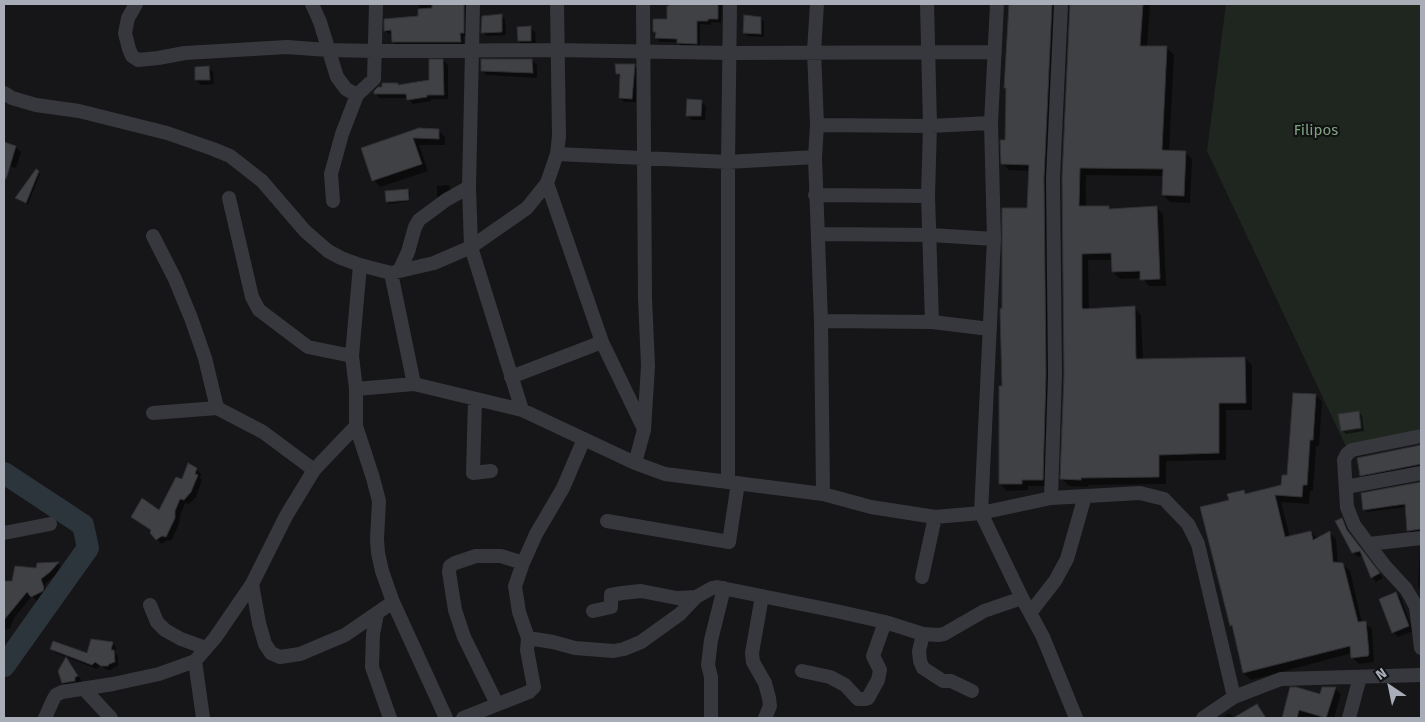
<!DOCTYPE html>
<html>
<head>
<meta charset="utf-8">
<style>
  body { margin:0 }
  #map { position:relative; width:1425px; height:722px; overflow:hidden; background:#161618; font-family:"Fira Sans",sans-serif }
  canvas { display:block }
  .frame { position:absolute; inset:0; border:5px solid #a8adb8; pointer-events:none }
  .north { position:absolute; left:1365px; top:662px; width:50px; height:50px; -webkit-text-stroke:4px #111113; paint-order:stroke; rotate:326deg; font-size:14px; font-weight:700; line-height:20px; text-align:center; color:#a8adb8 }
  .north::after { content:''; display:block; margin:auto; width:18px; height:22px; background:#a8adb8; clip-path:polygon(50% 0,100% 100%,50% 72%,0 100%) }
</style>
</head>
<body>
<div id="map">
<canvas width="1425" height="722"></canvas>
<div class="frame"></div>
<div class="north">N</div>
</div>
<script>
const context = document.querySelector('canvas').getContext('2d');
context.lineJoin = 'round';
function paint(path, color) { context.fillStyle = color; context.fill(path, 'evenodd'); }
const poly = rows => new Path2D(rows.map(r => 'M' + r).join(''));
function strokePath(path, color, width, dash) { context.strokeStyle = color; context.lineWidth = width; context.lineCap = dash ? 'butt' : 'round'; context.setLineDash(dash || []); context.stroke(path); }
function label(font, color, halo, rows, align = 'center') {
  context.font = font + ' "Fira Sans",sans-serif'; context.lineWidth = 4.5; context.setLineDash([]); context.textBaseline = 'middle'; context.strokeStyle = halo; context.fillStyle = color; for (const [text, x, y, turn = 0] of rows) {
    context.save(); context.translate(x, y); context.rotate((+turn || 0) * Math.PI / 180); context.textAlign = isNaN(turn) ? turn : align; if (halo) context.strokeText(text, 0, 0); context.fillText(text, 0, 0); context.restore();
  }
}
paint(poly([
  [1226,4,1421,4,1421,440,1348,451,1207,151]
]), '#1e261f');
paint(poly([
  [419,4,470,4,467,36,463,36,464,45,397,45,393,42,393,34,389,34,385,30,420,17],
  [668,4,722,4,721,23,711,22,711,25,700,24,700,47,682,47,678,42,660,42,657,38,657,33,655,31,668,20],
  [1010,4,1065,4,1049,486,1028,486,1028,490,1007,491,1000,484,1004,388,1003,310,1028,209,1030,171,1009,170,1002,163,1006,141,1007,89,1005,87],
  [1071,4,1147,4,1150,6,1147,47,1167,48,1174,55,1169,151,1185,152,1192,159,1190,203,1170,202,1163,195,1164,176,1086,175,1086,207,1109,207,1111,210,1156,207,1163,214,1166,286,1149,286,1142,278,1120,279,1113,272,1113,260,1088,260,1089,310,1134,308,1141,315,1143,360,1245,358,1252,365,1252,410,1226,410,1226,460,1166,461,1166,484,1088,485,1088,487,1069,486,1062,479,1065,375,1063,178],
  [501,16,505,19,506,35,486,36,483,32],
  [761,18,764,22,764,37,748,36,744,33],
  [530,28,535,32,536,46,524,46,519,41],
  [532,60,537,65,537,78,487,75,482,71],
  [443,61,448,65,448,99,431,99,431,101,413,104,408,98,380,98,375,94,397,84,399,86,430,82],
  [634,66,638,70,636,102,624,102,620,98,621,78,617,74],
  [208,67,213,72,214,84,201,85,196,80],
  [701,102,706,106,705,120,692,120,687,115],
  [438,130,445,137,445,145,419,145,428,171,380,187,374,180,363,149],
  [4,144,16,147,21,152,16,168,4,164],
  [38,172,40,174,28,204,18,200,16,198],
  [449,185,451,190,439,198,437,196,437,186],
  [408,190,410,192,410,201,389,204,387,202],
  [1316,395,1322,402,1319,446,1316,446,1313,491,1310,491,1309,504,1281,502,1290,537,1311,532,1318,539,1329,533,1336,539,1338,564,1343,564,1350,571,1362,623,1365,623,1372,629,1374,662,1359,664,1352,657,1352,653,1251,680,1244,673,1234,629,1231,625,1230,501,1243,492,1246,495,1282,486,1288,477],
  [1359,412,1362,416,1364,431,1346,434,1342,430],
  [1421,446,1421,467,1364,478,1361,475,1359,459],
  [196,469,201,474,200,478,202,480,196,497,189,504,185,503,180,516,179,524,171,541,167,540,162,544,151,533,152,531,133,517,159,512,182,480],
  [1421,483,1421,532,1411,533,1408,530,1406,507,1367,512,1365,509,1362,494],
  [1342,519,1346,524,1351,536,1383,578,1376,582,1372,577,1363,556,1358,557,1353,552],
  [1420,548,1421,548,1421,590,1418,586],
  [38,564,58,564,62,568,54,577,45,584,47,595,37,601,32,596,14,618,10,629,7,628,4,632,4,582,13,582,37,569],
  [1396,593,1401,598,1413,631,1398,637,1393,632],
  [112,643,116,647,115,653,118,656,118,666,113,668,112,670,107,670,100,665,97,669,56,653,52,649,88,654],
  [66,660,82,681,79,682,79,686,68,687,64,682],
  [1335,688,1341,694,1334,718,1314,718,1305,716,1304,718,1283,718,1291,689,1321,695],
  [1257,705,1267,718,1235,718],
  [1229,713,1234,718,1222,718]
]), '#0007');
strokePath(poly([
  [4,473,83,525,88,548,4,666]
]), '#2c353c', 22);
const building = poly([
  [432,4,464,4,464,33,460,33,461,42,392,42,391,30,384,31,384,19,418,16,418,9,432,8,432,4],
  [669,4,718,4,718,19,708,19,708,21,697,21,697,44,677,43,677,39,655,38,656,32,653,32,653,19,667,19,667,6,669,6,669,4],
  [1009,4,1052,4,1044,178,1046,375,1043,480,1022,480,1022,484,999,484,999,386,1002,386,1000,309,1002,308,1002,208,1027,208,1029,165,1001,164,1000,140,1005,140,1006,88,1004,88,1009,4],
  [1070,4,1143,4,1140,46,1167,46,1162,150,1186,151,1184,196,1162,195,1163,169,1080,168,1079,206,1109,206,1109,209,1157,206,1160,279,1140,280,1140,271,1112,272,1111,253,1082,254,1082,307,1083,309,1135,306,1136,359,1245,357,1246,403,1219,403,1219,453,1159,455,1159,477,1081,478,1081,480,1060,479,1064,375,1062,178,1070,4],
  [502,14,502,32,481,33,482,16,502,14],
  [744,15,761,17,761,34,743,33,744,15],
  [531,26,531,41,518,41,517,27,531,26],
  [429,59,443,59,444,95,427,95,427,97,407,100,406,94,374,94,374,91,378,87,382,87,382,83,398,83,398,85,429,80,429,59],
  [481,59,532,59,533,73,481,71,481,59],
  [615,64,635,64,632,99,619,98,620,74,616,74,615,64],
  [209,66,210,80,195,80,195,67,209,66],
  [687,99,702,100,701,116,686,116,687,99],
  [419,128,439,129,439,139,413,138,422,164,372,181,361,148,419,128],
  [4,142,16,146,6,179,4,179,4,142],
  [36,169,39,171,26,203,15,198,36,169],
  [408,189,409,200,386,202,385,191,408,189],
  [1293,393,1316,394,1313,440,1310,440,1307,485,1303,485,1302,497,1275,495,1285,537,1311,531,1313,540,1330,531,1333,562,1343,563,1358,622,1366,621,1369,653,1368,656,1351,658,1350,646,1243,673,1232,625,1230,626,1200,507,1229,500,1227,494,1244,490,1245,494,1281,485,1282,475,1287,475,1293,393],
  [1359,411,1361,428,1341,431,1338,414,1359,411],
  [1421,445,1421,464,1360,476,1357,458,1421,445],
  [188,463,197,468,195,474,198,475,191,492,184,500,180,499,175,511,175,518,166,537,162,536,156,540,150,533,151,530,131,517,142,498,159,510,176,477,182,479,188,463],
  [1421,482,1421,529,1407,531,1405,504,1363,510,1361,493,1421,482],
  [1342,518,1347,530,1380,573,1371,578,1360,551,1352,553,1335,521,1342,518],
  [59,562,50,572,41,579,44,588,43,591,31,597,27,592,4,620,4,581,12,581,15,566,36,568,37,563,59,562],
  [1396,592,1409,626,1392,633,1379,599,1396,592],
  [91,639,113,642,111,650,114,650,115,662,109,664,108,666,101,666,95,662,92,665,50,649,53,641,87,653,91,639],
  [66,657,78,676,75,677,75,681,62,683,58,671,66,657],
  [1290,687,1296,687,1320,694,1322,687,1336,687,1326,718,1299,710,1297,718,1282,718,1290,687],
  [1257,704,1266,718,1233,718,1257,704]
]);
paint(building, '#404145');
strokePath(building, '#303034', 1);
strokePath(poly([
  [136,4,128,18,125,33,129,49,132,56,138,60,158,58,185,53,287,47,328,50,375,51,557,50,730,53,995,52],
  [312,4,320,22,337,77,346,89,357,95],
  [473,4,469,187,471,247,522,410],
  [817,4,814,51,817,125,815,157,821,321,823,494],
  [927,4,930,126,928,196,932,322],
  [997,4,991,123,994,239,981,513,1022,598,1043,637,1076,718],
  [4,93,12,98,36,105,79,111,167,133,213,149,230,156,262,181,305,231,328,251,341,258,360,265,391,273,434,263,471,247,527,208,547,183,557,154,559,136,557,4],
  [817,125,930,126,991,123],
  [557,154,728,162,815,157],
  [547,183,602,342,644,429],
  [815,195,928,196],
  [229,198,252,297,259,310,308,347,352,356],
  [333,201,331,174,342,134,357,95,374,79,376,4],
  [818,234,931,235,994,239],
  [153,236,175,279,191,318,205,358,217,408],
  [360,265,352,356,356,389,356,426,373,478,379,501,377,539,378,553,382,571,393,602,446,718],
  [399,271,408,252,415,227,419,220,446,200,469,187],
  [391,273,414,384],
  [821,321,932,322,990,329],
  [511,377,602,342],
  [356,389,414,384,522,410,635,463,665,474,823,494,871,507,935,517,981,513,1051,498,1140,493,1164,499,1188,524,1198,544,1234,697,1281,679,1421,675],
  [475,400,473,473,491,471],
  [153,413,217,408,263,432,314,470],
  [1421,436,1352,450,1347,454,1344,460,1347,507,1354,525,1384,565,1406,589,1412,599,1416,607,1421,648],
  [635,463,644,430,648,366,645,298,643,4],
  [728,481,728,162,730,4],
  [1346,487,1421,473],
  [1051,498,1055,375,1053,178,1061,4],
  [607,521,729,542,738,483],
  [4,533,50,524],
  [1369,544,1421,538],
  [922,577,935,517],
  [252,584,259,623,265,644,271,653,280,657,300,654,345,635,393,602],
  [762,596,752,653,753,662,765,683,769,698,770,706,765,718],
  [150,605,157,622,165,630,181,639,206,648],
  [593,611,611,607,611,595,622,593,641,591,677,598,696,597],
  [1030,613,1055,581,1067,559,1085,496],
  [377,614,373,634,372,667,390,718],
  [923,634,919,651,920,661,923,668,943,681,951,681,972,691],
  [528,638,553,642,575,648,614,651,624,649,641,642,680,614,696,597,712,588,717,587,836,611,885,622,923,634,938,635,944,634,984,611,1022,598],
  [195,661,203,718],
  [802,671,830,677,845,685,858,699,865,699,868,698,878,680,880,670,873,656,885,622],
  [84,689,111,718],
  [497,704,464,637,455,610,449,572,450,566,455,563,476,556,501,556,523,563],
  [45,718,53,700,56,695,62,692,113,684,159,674,195,661,215,638,252,584,286,516,314,470,356,426],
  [463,718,529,692,534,687,527,650,528,638,519,612,515,586,523,563,536,534,563,488,584,439],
  [711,718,711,677,708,665,711,640,724,588],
  [1203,718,1234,697],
  [1349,718,1360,677]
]), '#37383d', 14);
label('15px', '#7fa381', '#111113', [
  ["Filipos",1316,131]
]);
</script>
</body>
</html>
